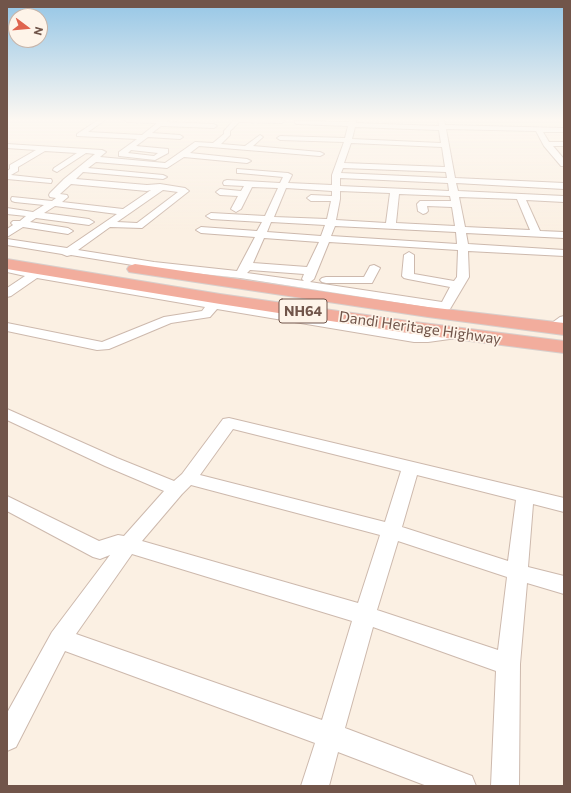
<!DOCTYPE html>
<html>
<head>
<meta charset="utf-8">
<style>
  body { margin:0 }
  #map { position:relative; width:571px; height:793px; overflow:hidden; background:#fbf0e3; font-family:Commissioner,sans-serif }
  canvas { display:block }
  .frame { position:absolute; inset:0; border:8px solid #71554a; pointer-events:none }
  .north { position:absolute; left:8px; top:8px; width:40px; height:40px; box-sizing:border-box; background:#fef4e9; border:1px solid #c6b4a9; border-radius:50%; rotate:106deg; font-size:11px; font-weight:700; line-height:16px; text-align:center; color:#71554a }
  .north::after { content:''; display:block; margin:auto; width:14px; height:18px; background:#df644e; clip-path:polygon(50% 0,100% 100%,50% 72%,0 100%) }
</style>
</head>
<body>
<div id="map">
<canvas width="571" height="793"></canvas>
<div class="frame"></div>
<div class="north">N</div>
</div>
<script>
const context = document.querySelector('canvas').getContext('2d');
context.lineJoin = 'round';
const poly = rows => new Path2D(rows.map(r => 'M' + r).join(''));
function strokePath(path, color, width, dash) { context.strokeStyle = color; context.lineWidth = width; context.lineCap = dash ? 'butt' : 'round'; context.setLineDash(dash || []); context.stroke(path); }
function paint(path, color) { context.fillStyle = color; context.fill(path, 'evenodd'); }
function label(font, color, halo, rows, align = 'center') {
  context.font = font + ' Commissioner,sans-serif'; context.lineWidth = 3.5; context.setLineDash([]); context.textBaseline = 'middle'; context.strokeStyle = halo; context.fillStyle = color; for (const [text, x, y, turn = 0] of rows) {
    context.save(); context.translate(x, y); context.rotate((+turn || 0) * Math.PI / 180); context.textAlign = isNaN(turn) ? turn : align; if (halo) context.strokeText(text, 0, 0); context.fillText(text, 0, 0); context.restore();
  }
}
const minor = poly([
  [98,120,105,120,88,132,142,135,157,123,127,122,124,120,168,120,166,122,214,124,217,126,214,128,161,126,152,133,180,135,183,137,180,139,148,137,136,146,168,149,168,153,155,160,119,156,119,152,137,139,77,136,77,134,98,120],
  [131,150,158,153,154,156,128,153,131,150],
  [234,120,284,120,285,121,282,123,239,122,230,131,230,135,221,144,245,146,260,135,263,137,253,146,320,152,324,154,320,156,199,146,190,153,247,159,251,161,247,163,184,157,167,168,96,162,88,168,163,175,167,177,163,179,83,172,76,179,147,185,160,184,185,188,189,191,142,228,110,227,78,250,154,262,237,271,255,237,201,233,196,230,201,227,257,231,262,222,211,219,206,216,211,213,265,216,278,188,252,187,241,209,236,212,231,209,238,196,220,195,216,192,220,189,241,191,244,186,224,185,223,183,224,181,227,180,280,183,283,177,240,173,237,173,237,169,288,173,292,175,288,183,332,185,332,175,344,142,280,140,277,138,280,136,345,138,348,126,297,124,295,123,295,121,349,122,350,120,356,120,356,123,439,126,438,120,444,120,445,125,564,128,564,132,543,132,549,142,564,142,564,146,553,146,564,159,564,166,561,166,544,146,536,131,446,129,455,178,564,183,564,189,456,183,458,191,564,196,564,202,526,200,540,231,564,232,564,238,466,233,468,244,564,250,564,256,468,251,469,277,450,309,446,310,240,278,167,270,166,273,162,274,151,268,71,255,67,256,62,254,7,245,7,239,67,248,117,214,55,206,44,213,89,219,94,222,89,225,36,218,30,222,68,228,73,231,68,234,23,227,7,237,7,229,13,225,11,223,13,221,20,221,26,216,7,214,7,208,33,212,44,205,15,202,12,201,11,199,12,197,52,201,56,198,50,197,49,195,50,193,64,179,95,154,86,153,57,172,53,170,54,168,77,153,45,151,18,167,18,171,11,175,48,179,51,179,52,181,51,183,7,179,7,171,10,169,10,165,36,150,7,148,7,144,102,150,106,152,100,157,165,163,195,142,213,143,224,134,224,131,234,120],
  [355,127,439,130,441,143,352,139,355,127],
  [351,143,442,147,445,167,344,163,351,143],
  [343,168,446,172,447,178,341,173,343,168],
  [340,178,448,183,449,191,340,186,340,178],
  [71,184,147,191,151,190,123,209,62,202,68,197,67,195,60,194,71,184],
  [286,188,332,191,332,196,311,195,307,198,311,201,331,201,327,219,274,217,286,188],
  [163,190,178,192,137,223,117,222,163,190],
  [340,191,390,193,386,223,336,220,340,199,340,191],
  [399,194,450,196,451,201,420,201,417,204,418,211,423,214,426,213,428,211,427,206,452,207,455,226,396,223,399,194],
  [459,197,517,199,530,230,465,227,459,197],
  [271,222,325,225,321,236,267,232,271,222],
  [335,226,456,232,457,244,331,236,335,226],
  [264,238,319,242,307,267,253,263,264,238],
  [329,242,458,250,457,277,454,281,414,274,414,255,409,252,404,255,402,276,404,278,408,279,450,287,442,302,310,282,314,279,329,242],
  [250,270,304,274,302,279,304,281,247,273,250,270],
  [374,265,380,268,372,283,326,283,322,282,320,280,322,278,326,277,364,277,370,266,374,265],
  [7,266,414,334,428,334,457,330,462,331,464,334,462,337,457,338,428,342,414,342,217,309,210,317,171,323,109,349,97,350,7,331,7,323,102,342,164,317,202,311,205,307,37,278,11,296,7,297,7,288,25,276,7,272,7,266],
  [564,316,564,326,559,331,549,331,548,328,549,325,560,317,564,316],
  [7,409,117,458,174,481,182,474,223,419,229,418,564,498,564,512,533,504,528,567,564,576,564,594,527,583,520,664,519,786,491,786,496,671,373,627,345,728,472,776,476,786,427,786,338,752,329,786,301,786,315,743,65,651,16,747,7,751,7,713,52,632,110,555,100,559,93,557,7,511,7,496,99,541,118,535,124,536,164,491,105,466,7,420,7,409],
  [233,429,401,471,385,522,200,475,233,429],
  [417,475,516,500,508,561,402,527,417,475],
  [191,485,380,535,358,603,142,541,182,494,191,485],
  [398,541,507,577,498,650,377,610,398,541],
  [132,554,352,621,322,720,76,634,132,554]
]);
const highway = poly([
  [7,259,220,294,415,322,564,341,564,353,415,334,220,304,7,269,7,259],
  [135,264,428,307,564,323,564,335,428,317,129,272,127,269,129,266,135,264]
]);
strokePath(minor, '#cdb9ad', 2);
strokePath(highway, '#d7cfcc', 2);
paint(minor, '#fff');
paint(highway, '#f2ad9d');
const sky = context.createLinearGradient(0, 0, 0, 231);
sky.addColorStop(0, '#95c6e6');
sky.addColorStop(0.52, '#fdf8f2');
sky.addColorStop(1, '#fdf8f200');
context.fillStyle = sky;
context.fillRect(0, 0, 571, 231);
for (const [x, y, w] of [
  [303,311,48]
]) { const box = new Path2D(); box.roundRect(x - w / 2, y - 12, w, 24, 3); context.fillStyle = '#fef4e9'; context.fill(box); strokePath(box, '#71554a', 1); }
label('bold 14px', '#71554a', null, [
  ["NH64",303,311]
]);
label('15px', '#71554a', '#fef4e9', [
  ["Dandi Heritage Highway",420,328,8]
]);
</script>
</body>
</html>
